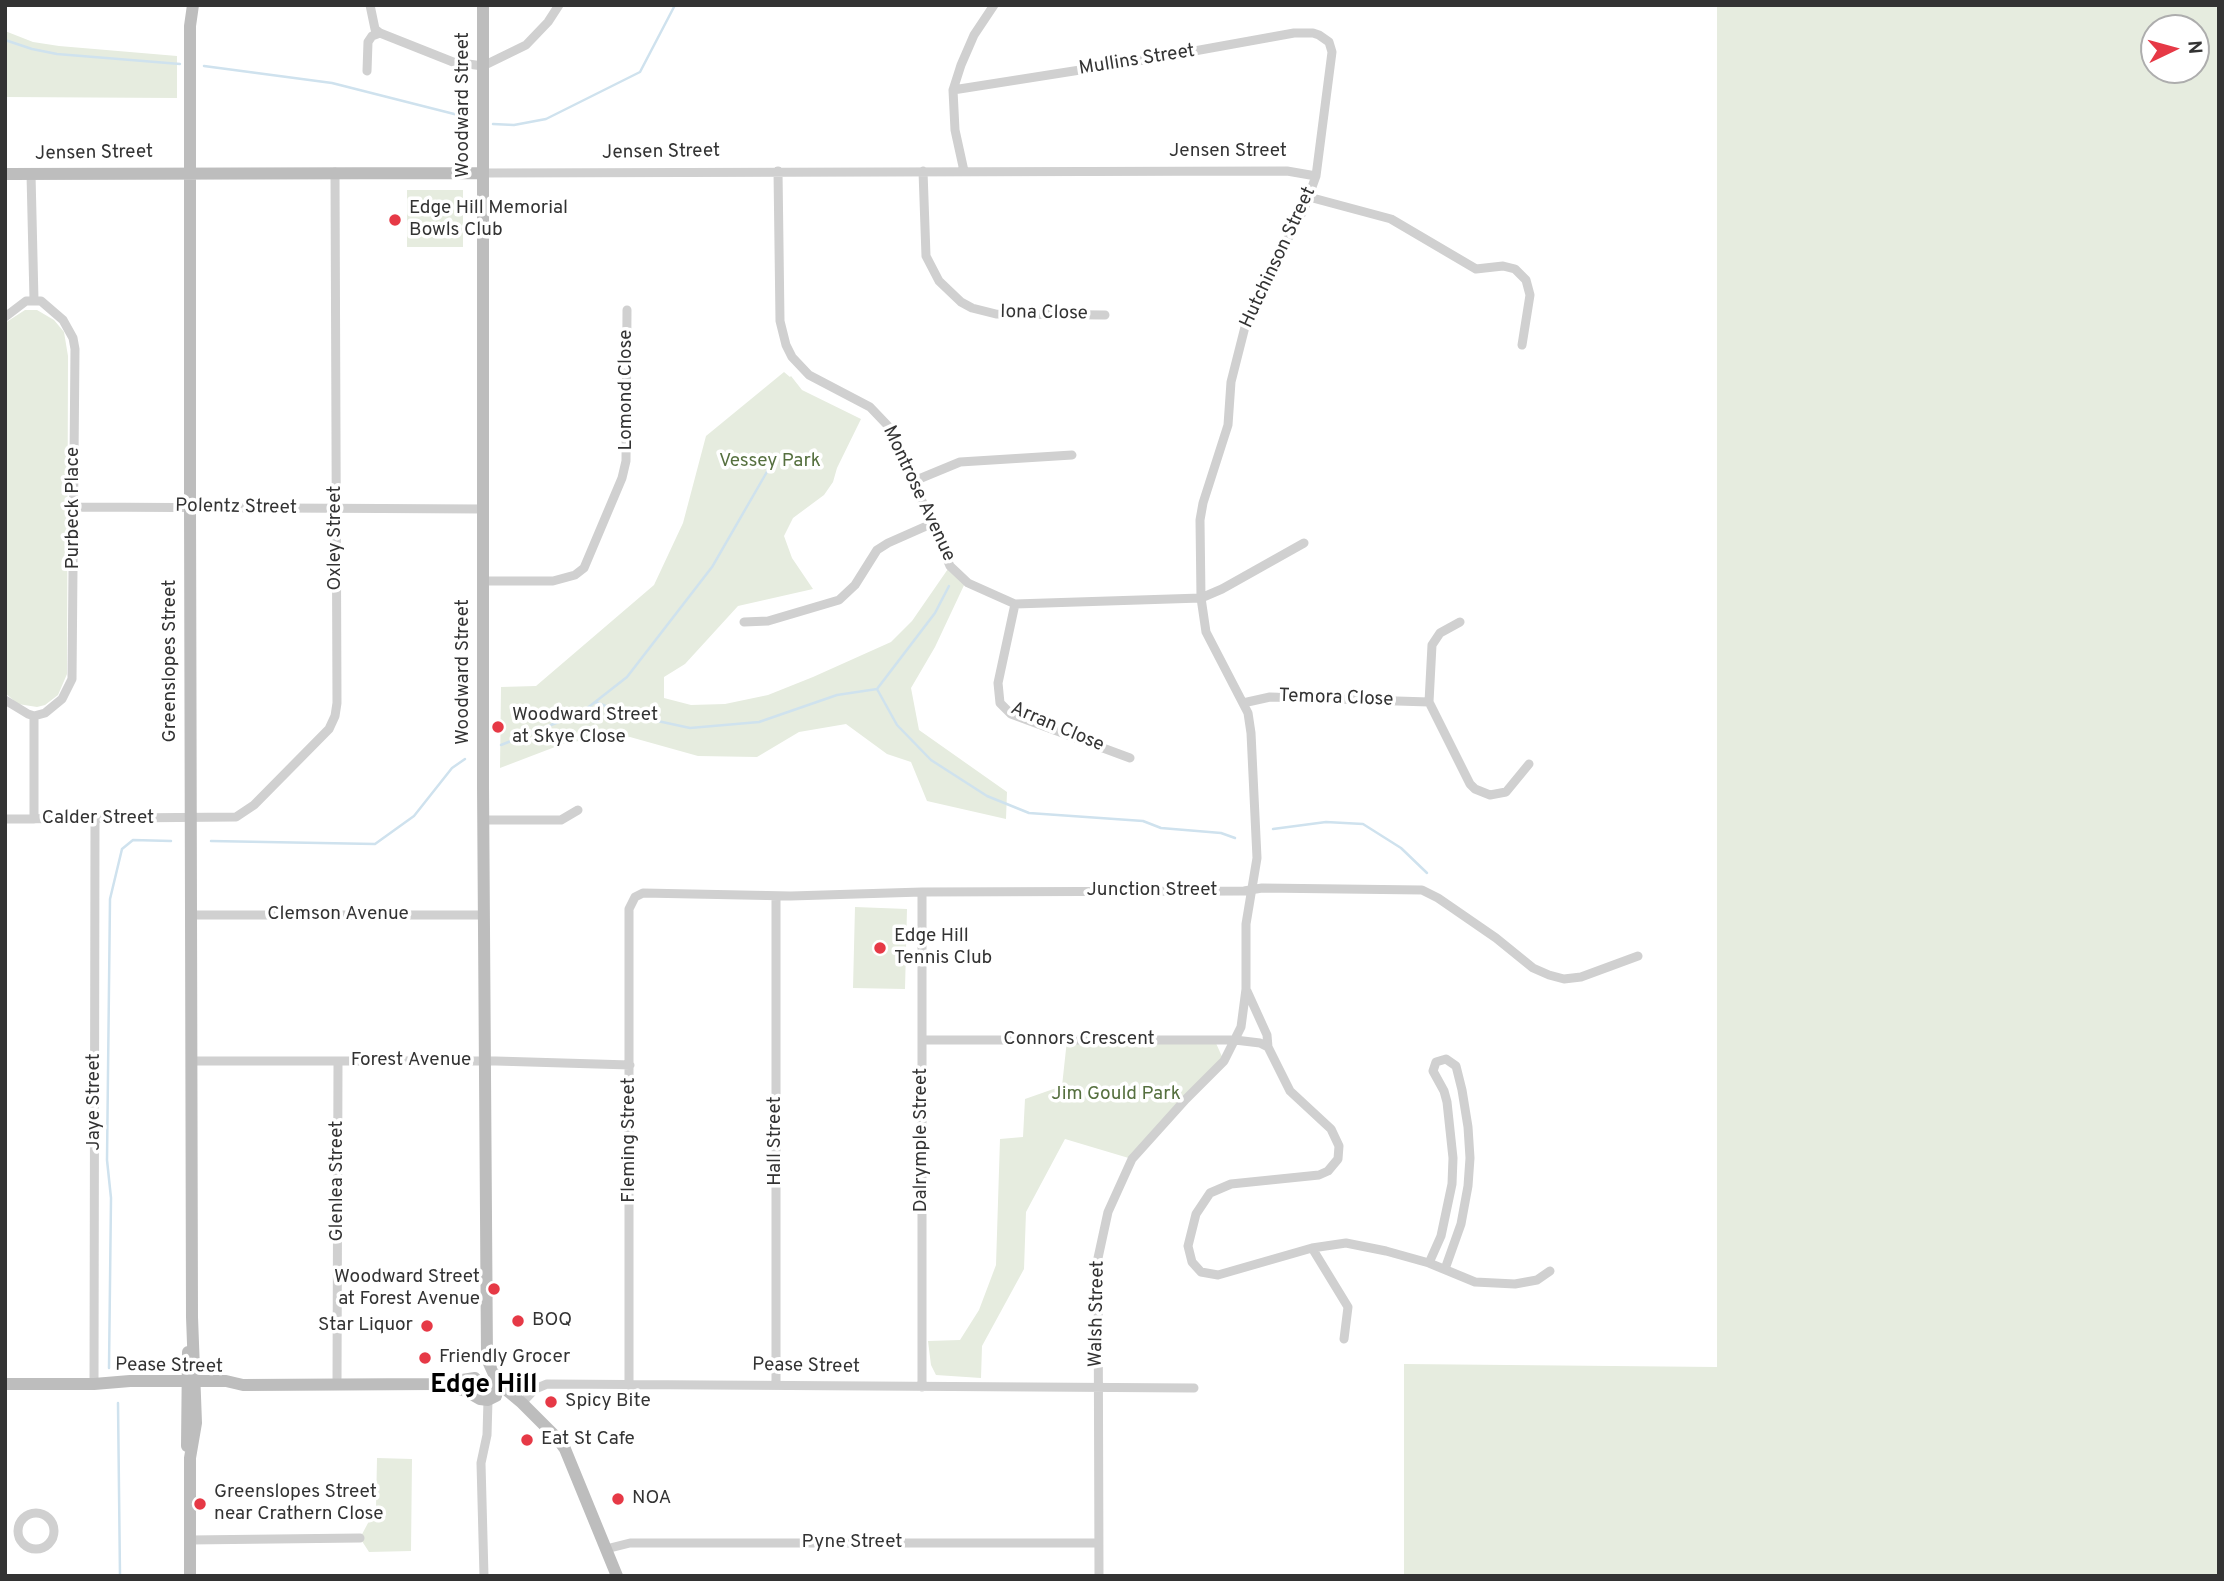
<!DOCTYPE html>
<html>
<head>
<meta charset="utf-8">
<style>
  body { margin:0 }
  #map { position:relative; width:2224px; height:1581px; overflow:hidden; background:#fff; font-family:Overpass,sans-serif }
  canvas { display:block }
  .frame { position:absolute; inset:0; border:7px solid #333; pointer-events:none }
  .north { position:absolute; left:2140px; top:14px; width:70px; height:70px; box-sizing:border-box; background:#fff; border:2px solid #adadad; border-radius:50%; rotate:85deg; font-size:19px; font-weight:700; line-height:28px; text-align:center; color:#333 }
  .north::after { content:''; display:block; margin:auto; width:24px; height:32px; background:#e63946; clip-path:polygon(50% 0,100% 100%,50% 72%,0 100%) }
</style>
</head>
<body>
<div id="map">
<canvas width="2224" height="1581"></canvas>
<div class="frame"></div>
<div class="north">N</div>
</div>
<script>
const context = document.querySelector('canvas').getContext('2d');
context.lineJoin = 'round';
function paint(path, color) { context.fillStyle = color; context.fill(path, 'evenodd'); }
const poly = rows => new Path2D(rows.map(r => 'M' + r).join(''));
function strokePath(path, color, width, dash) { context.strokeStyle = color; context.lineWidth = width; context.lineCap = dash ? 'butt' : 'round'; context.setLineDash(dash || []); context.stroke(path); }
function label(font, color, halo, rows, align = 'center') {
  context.font = font + ' Overpass,sans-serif'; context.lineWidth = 7; context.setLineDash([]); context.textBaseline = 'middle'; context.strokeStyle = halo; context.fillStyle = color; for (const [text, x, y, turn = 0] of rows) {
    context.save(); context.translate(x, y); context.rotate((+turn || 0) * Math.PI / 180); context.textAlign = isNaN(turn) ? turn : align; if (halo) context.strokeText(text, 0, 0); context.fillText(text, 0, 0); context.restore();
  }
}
paint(poly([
  [1717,5,2219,5,2219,1576,1404,1576,1404,1364,1717,1367],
  [2154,28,2196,28,2196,70,2154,70],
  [5,31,33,42,59,46,177,56,177,98,5,97],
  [407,190,463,190,463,247,407,247],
  [25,310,37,310,54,320,64,332,68,356,67,674,58,695,45,705,37,707,18,704,5,693,5,323],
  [784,372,790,377,791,376,802,390,861,419,837,468,833,482,824,495,793,518,784,536,792,558,813,589,738,606,685,664,664,677,664,698,691,705,725,704,768,695,813,677,891,642,912,621,950,566,966,581,935,647,911,688,919,730,1007,792,1006,819,927,801,911,762,887,754,846,724,799,732,757,757,698,756,630,737,568,742,500,768,501,687,536,686,654,585,683,523,706,436],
  [855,907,907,909,905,989,853,988],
  [1067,1040,1215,1041,1224,1061,1132,1159,1065,1139,1026,1212,1024,1269,982,1346,981,1378,936,1375,931,1365,928,1341,960,1340,979,1310,996,1265,1000,1139,1023,1137,1025,1099,1062,1086],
  [377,1458,412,1459,411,1551,369,1552,360,1538,376,1508]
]), '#e6ecdf');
strokePath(poly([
  [5,40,32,49,57,54,180,64],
  [204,66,332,83,466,117],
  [493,124,514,125,546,119,640,72,675,5],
  [877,689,897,725,931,760,987,796,1029,813,1143,821,1161,828,1221,833,1235,838],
  [595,702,630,715,690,728,759,722,837,695,877,689,935,613,949,586],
  [501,745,581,713,627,677,712,567,768,470],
  [1273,829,1326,822,1363,824,1401,848,1427,873],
  [211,841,375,844,414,816,452,768,465,759],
  [109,1368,111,1198,107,1160,110,899,122,849,133,840,171,841],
  [118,1403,120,1576]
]), '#cfe2ee', 2.5);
strokePath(poly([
  [370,5,375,29,380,33,453,62,483,66,526,45,548,22,559,5],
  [367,71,368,42,372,36,380,33],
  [953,90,1150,59,1294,33,1313,33,1319,35,1329,42,1332,52,1316,176,1304,209,1258,294,1247,319,1231,382,1228,425,1203,503,1200,520,1201,598,1206,632,1248,713,1251,733,1257,858,1246,924,1246,989,1241,1027,1224,1061,1186,1099,1132,1159,1108,1212,1098,1258,1099,1576],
  [778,171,780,321,786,345,792,357,809,375,870,407,891,429,950,566,968,583,1015,604,1201,598,1222,589,1304,543],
  [923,171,926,256,939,281,961,302,972,308,996,314,1105,315],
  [964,171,955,130,953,90,961,65,974,35,994,5],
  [483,173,1287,171,1316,176],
  [31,174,34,300],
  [1309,197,1391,219,1476,269,1503,266,1515,269,1526,280,1530,295,1522,345],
  [5,317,26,301,41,301,63,320,73,338,75,349,72,679,62,699,45,713,34,716,28,714,5,700],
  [914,481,960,462,1072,455],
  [74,507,483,509],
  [483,581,553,581,575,575,584,568,622,478,626,461,627,310],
  [1015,604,998,683,1000,703,1011,714,1130,758],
  [744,622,768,621,839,600,855,585,877,550,888,543,931,524],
  [1429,702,1470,784,1475,789,1490,795,1506,792,1529,764],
  [1243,703,1270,697,1429,702,1432,645,1440,633,1460,622],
  [5,819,236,817,254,805,329,729,335,716,337,703,335,172],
  [34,819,34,716],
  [485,820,561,820,578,810],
  [191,915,484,915],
  [1247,991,1267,1035,1268,1047],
  [922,1040,1235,1040,1260,1043,1268,1047,1290,1091,1331,1129,1339,1146,1338,1159,1328,1171,1319,1175,1231,1184,1210,1193,1196,1214,1188,1246,1192,1262,1201,1272,1218,1275,1312,1248,1346,1243,1386,1251,1429,1263,1475,1282,1515,1284,1537,1280,1550,1271],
  [192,1061,496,1061,630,1065],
  [1312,1248,1348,1307,1344,1339],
  [1429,1263,1441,1236,1452,1184,1453,1158,1447,1102,1444,1091,1433,1071,1436,1062,1446,1059,1456,1066,1462,1090,1468,1127,1470,1158,1468,1186,1461,1224,1445,1269],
  [94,1384,95,819],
  [337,1384,338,1062],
  [629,1385,629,909,635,897,643,893,791,896,922,892,1244,891,1262,888,1422,890,1438,898,1496,938,1533,968,1549,975,1564,979,1581,977,1638,956],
  [776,1385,776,896],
  [922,1387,922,892],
  [522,1403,535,1389,547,1384,1194,1388],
  '18 1531a18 18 0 1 1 36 0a18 18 0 1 1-36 0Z',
  [190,1540,360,1538],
  [606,1549,630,1543,1098,1543],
  [484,1576,481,1463,487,1435,488,1400]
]), '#d0d0d0', 9);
strokePath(poly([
  [483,5,483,787,487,1359,498,1383,522,1403,557,1438,565,1449,617,1576],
  [5,174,483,173],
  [5,1384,94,1384,130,1381,226,1381,243,1385,436,1384,475,1378],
  [448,1386,466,1391,480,1399,488,1400,496,1396,498,1383],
  [187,1446,188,1352],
  [190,1576,190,1458,196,1423,192,1317,190,507,190,26,193,5]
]), '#bdbdbd', 12);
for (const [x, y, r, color] of [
  [395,220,7,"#e63946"],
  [498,727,7,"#e63946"],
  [880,948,7,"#e63946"],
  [494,1289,7,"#e63946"],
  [518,1321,7,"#e63946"],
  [427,1326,7,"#e63946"],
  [425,1358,7,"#e63946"],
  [551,1402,7,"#e63946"],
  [527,1440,7,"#e63946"],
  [618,1499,7,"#e63946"],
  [200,1504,7,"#e63946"]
]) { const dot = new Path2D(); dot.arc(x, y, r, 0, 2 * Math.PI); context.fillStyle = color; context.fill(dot); strokePath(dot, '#fff', 2.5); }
label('19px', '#333', '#fff', [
  ["Mullins Street",1137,61,-9],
  ["Woodward Street",464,105,-90],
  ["Jensen Street",1228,152],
  ["Jensen Street",661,153,-1],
  ["Jensen Street",94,154,-1],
  ["Hutchinson Street",1279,258,-65],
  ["Iona Close",1044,314,1],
  ["Lomond Close",627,390,-90],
  ["Montrose Avenue",918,494,65],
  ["Purbeck Place",74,508,-90],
  ["Polentz Street",236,508,1],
  ["Oxley Street",336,538,-90],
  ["Greenslopes Street",171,661,-90],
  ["Woodward Street",464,672,-90],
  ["Temora Close",1336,699,2],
  ["Arran Close",1057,728,23],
  ["Calder Street",98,819],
  ["Junction Street",1152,891],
  ["Clemson Avenue",338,915],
  ["Connors Crescent",1079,1040],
  ["Forest Avenue",411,1061],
  ["Jaye Street",95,1102,-90],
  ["Fleming Street",630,1140,-90],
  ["Dalrymple Street",922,1140,-90],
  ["Hall Street",776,1141,-90],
  ["Glenlea Street",338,1181,-90],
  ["Walsh Street",1098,1314,-89],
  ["Pease Street",169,1367,1],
  ["Pease Street",806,1367,1],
  ["Pyne Street",852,1543]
]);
label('19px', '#333', '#fff', [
  ["Edge Hill Memorial",409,209],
  ["Bowls Club",409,231],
  ["Woodward Street",512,716],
  ["at Skye Close",512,738],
  ["Edge Hill",894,937],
  ["Tennis Club",894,959],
  ["Woodward Street",480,1278,"right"],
  ["at Forest Avenue",480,1300,"right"],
  ["BOQ",532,1321],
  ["Star Liquor",413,1326,"right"],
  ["Friendly Grocer",439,1358],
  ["Spicy Bite",565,1402],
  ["Eat St Cafe",541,1440],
  ["Greenslopes Street",214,1493],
  ["near Crathern Close",214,1515],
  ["NOA",632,1499]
], 'left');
label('19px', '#56703f', '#fff', [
  ["Vessey Park",770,462],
  ["Jim Gould Park",1116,1095]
]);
label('bold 26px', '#000', '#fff', [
  ["Edge Hill",484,1387]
]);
</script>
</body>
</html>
